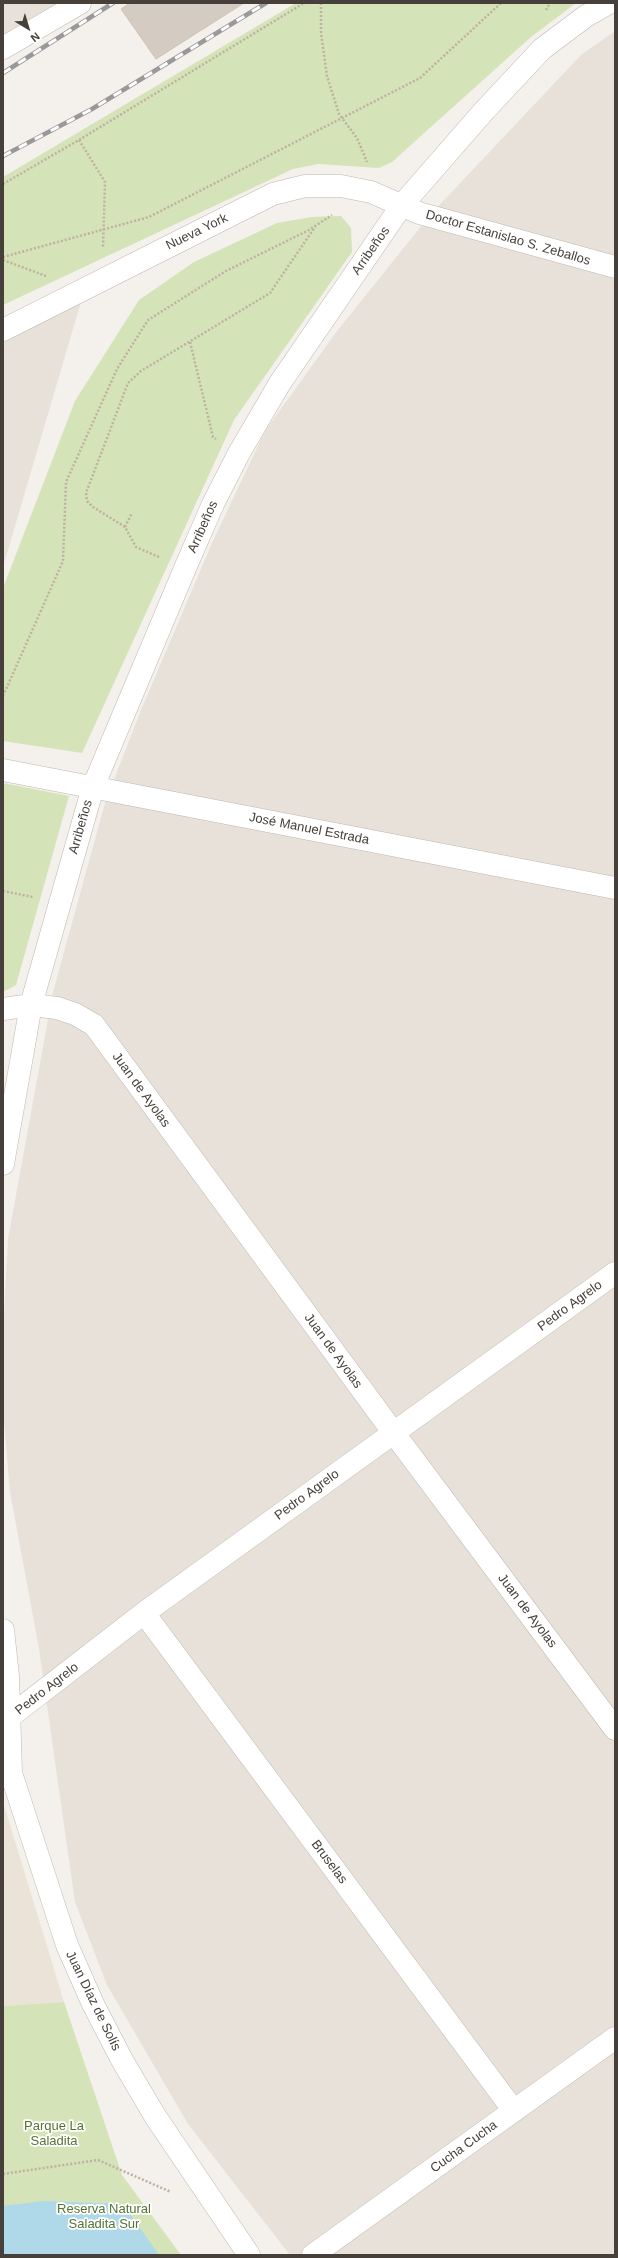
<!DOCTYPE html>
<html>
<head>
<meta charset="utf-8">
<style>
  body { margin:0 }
  #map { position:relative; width:618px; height:2258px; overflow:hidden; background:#f4f0eb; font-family:Arial,sans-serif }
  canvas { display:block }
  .frame { position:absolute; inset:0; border:4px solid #47403a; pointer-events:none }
  .north { position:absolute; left:8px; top:8px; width:40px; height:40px; -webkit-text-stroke:3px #fff; paint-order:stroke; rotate:142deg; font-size:11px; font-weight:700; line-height:16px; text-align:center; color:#47403a }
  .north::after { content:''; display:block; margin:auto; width:14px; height:18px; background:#47403a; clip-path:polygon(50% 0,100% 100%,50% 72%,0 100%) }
</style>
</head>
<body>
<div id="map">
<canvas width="618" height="2258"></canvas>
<div class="frame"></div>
<div class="north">N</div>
</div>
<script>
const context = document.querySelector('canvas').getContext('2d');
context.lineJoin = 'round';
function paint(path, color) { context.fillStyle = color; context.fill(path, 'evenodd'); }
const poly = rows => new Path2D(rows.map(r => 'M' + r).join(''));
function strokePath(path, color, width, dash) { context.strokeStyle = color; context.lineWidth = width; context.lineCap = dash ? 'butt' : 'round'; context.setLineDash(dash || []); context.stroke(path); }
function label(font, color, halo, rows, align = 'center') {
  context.font = font + ' Arial,sans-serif'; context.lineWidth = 3.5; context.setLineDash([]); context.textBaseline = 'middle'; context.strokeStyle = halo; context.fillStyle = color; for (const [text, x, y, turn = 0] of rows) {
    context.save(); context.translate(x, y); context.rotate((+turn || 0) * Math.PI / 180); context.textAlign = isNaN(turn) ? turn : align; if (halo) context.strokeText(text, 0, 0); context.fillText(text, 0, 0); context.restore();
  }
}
paint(poly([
  [3,3,65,3,3,41],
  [615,31,615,2255,290,2255,188,2124,107,1985,75,1902,39,1649,10,1492,3,1410,3,1332,8,1239,53,992,105,803,141,710,212,543,265,431,337,331,430,215,581,55],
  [83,295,3,567,3,327]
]), '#e7e1da');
paint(poly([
  [3,1802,64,2002,3,2006]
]), '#ebe3d7');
paint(poly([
  [296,3,576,3,531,37,392,162,379,168,318,164,293,169,3,305,3,177],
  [341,216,351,228,352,252,234,420,82,753,3,741,3,588,75,401,139,300,194,262,277,223,312,217],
  [3,783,69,796,16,985,3,992],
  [64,2002,122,2175,181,2255,3,2255,3,2006]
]), '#d5e3b9');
paint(poly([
  [44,2201,123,2204,159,2255,3,2255,3,2206]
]), '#afd8e9');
const building = poly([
  [130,3,244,3,156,59,121,9,130,3]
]);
paint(building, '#d4cbc2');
strokePath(building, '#cec2b6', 1);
const minor = poly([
  [3,48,80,3],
  [3,330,273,194,305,186,341,186,371,192,419,213,615,267],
  [3,770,615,888],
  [3,1009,31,1005,57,1008,75,1014,94,1025,393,1432,615,1729],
  [3,1164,31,1005,93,787,186,566,213,504,239,453,280,383,402,205,484,111,542,49,586,16,609,3],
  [144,1613,514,2111],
  [3,1630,8,1676,11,1773,67,1945,93,2004,122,2060,155,2116,249,2255],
  [3,1722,144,1613,615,1273],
  [313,2255,615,2038]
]);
strokePath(minor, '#bfb7af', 23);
strokePath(poly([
  [321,3,321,33,327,76,339,114,357,138,367,162],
  [546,10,550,3],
  [79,140,105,182,103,248],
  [3,184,79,140,304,3],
  [3,257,149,217,342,118,420,78,501,3],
  [3,260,46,276],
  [190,342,213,437,216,439],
  [125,527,132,513],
  [159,557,136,547,125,527,93,507,87,501,86,493,128,383,141,371,270,293,315,227],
  [3,696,63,561,66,482,117,369,148,320,226,271,309,230,332,215],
  [3,891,33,897],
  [3,2174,98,2160,171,2192]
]), '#bfb1a1', 2.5, [2, 2]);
strokePath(minor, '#fff', 22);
const rail = poly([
  [3,73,113,3],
  [3,156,92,109,266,3]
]);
strokePath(rail, '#999', 4.5);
strokePath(rail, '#fff', 3, [9]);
label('13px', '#47403a', '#fff', [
  ["Nueva York",197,232,-26],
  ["Doctor Estanislao S. Zeballos",508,238,16],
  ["Arribeños",371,251,-55],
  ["Arribeños",203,527,-66],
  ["Arribeños",81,827,-74],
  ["José Manuel Estrada",309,829,11],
  ["Juan de Ayolas",141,1090,54],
  ["Pedro Agrelo",570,1306,-36],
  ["Juan de Ayolas",333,1351,54],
  ["Pedro Agrelo",307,1495,-36],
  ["Juan de Ayolas",527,1611,53],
  ["Pedro Agrelo",47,1689,-38],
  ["Bruselas",329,1862,53],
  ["Juan Díaz de Solís",93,2001,64],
  ["Cucha Cucha",464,2147,-36]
]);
label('13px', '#537432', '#fff', [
  ["Parque La",54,2126],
  ["Saladita",54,2141],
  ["Reserva Natural",104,2209],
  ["Saladita Sur",104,2224]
]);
</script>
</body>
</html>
